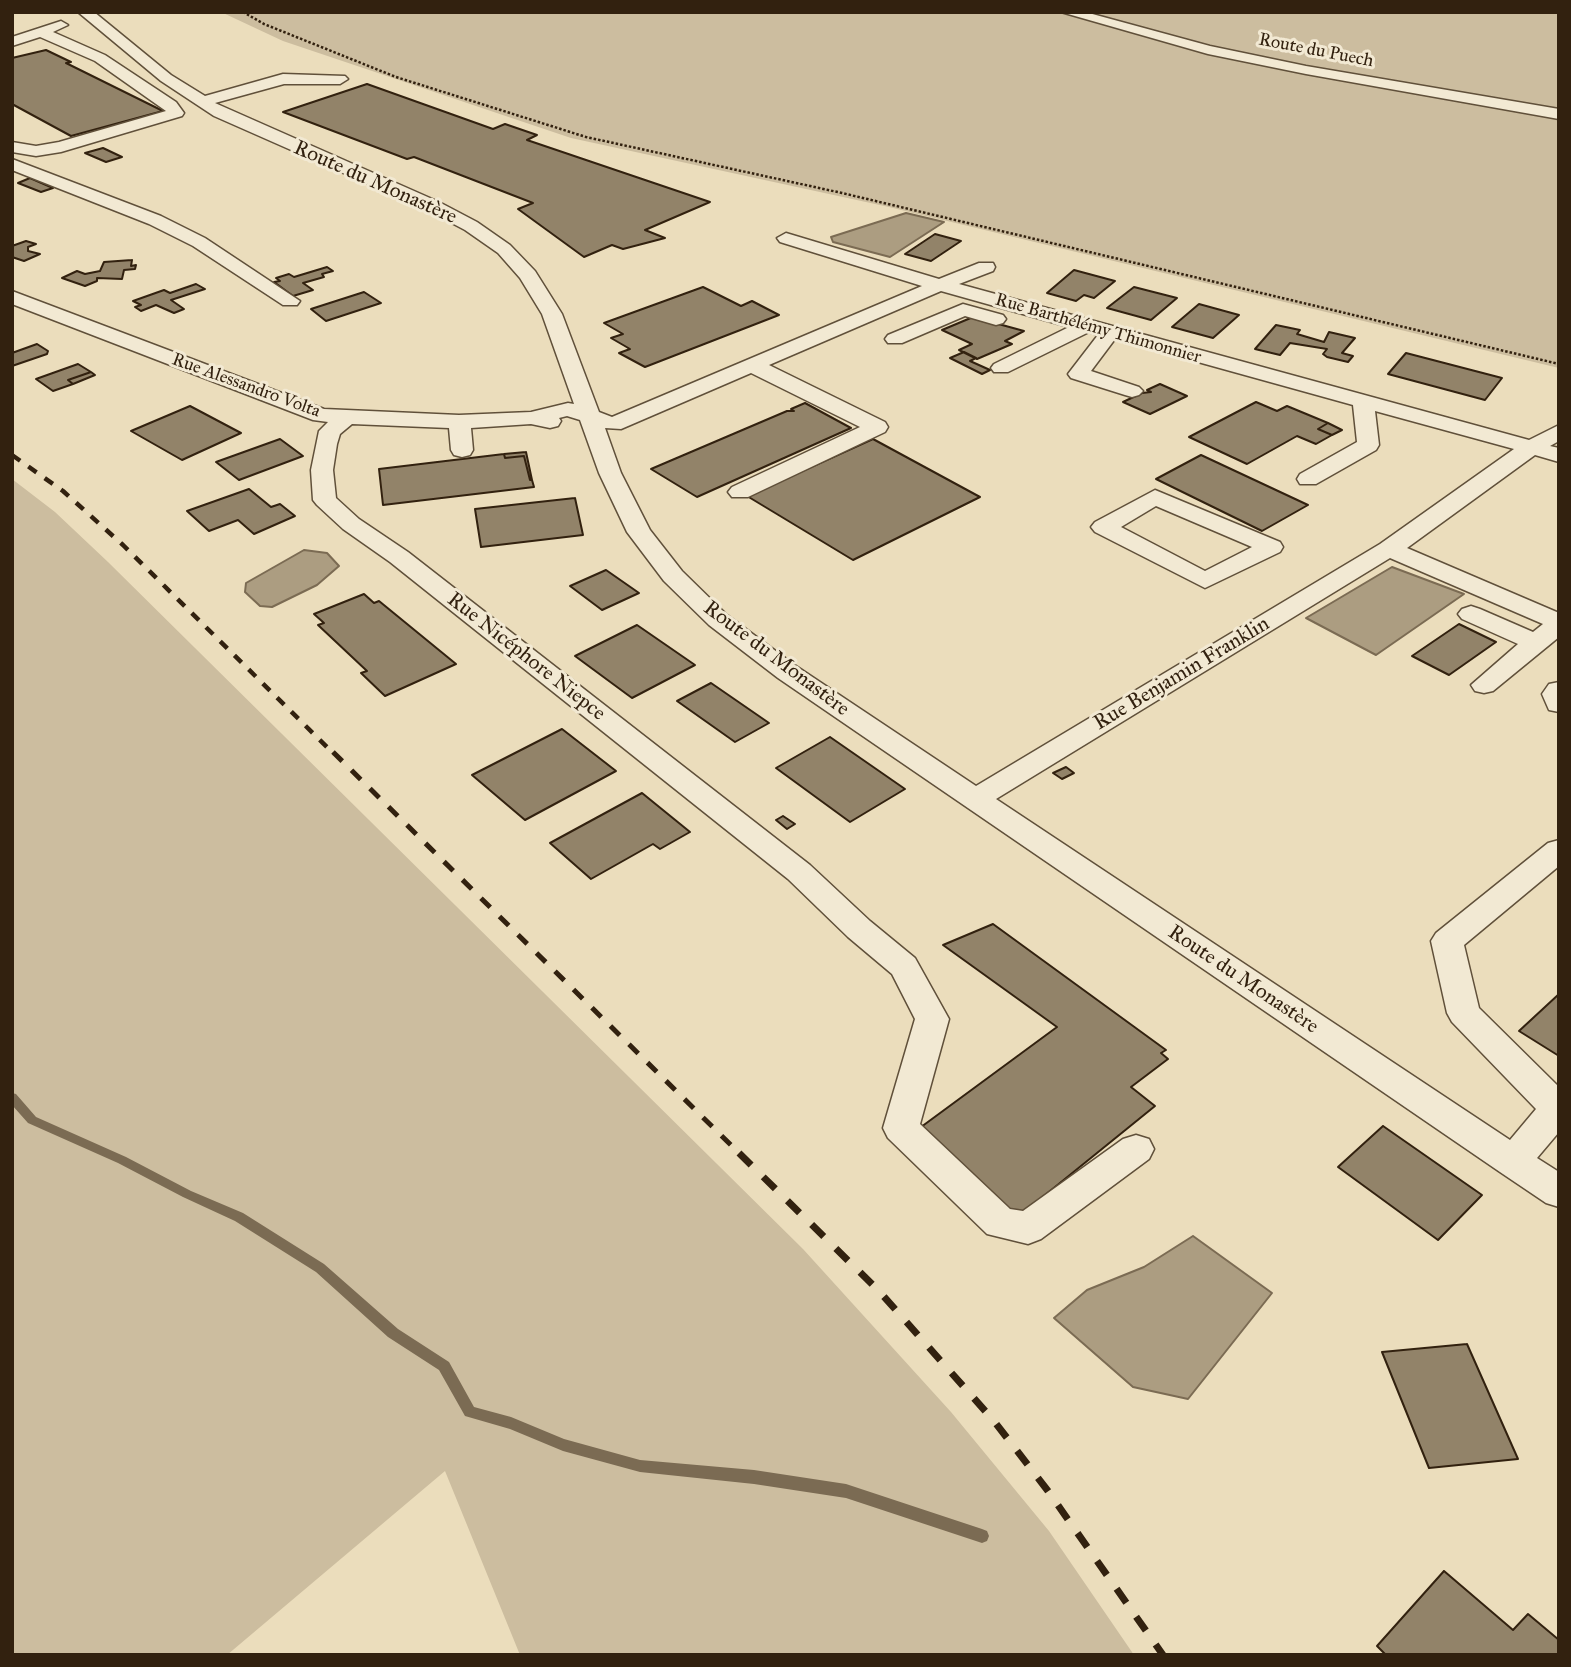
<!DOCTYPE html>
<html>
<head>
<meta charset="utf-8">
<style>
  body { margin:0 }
  #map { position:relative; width:1571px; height:1667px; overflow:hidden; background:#ebddbc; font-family:"IM FELL Great Primer",serif }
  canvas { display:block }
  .frame { position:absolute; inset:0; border:14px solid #32210f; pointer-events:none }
</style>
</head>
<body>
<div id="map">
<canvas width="1571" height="1667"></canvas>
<div class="frame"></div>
</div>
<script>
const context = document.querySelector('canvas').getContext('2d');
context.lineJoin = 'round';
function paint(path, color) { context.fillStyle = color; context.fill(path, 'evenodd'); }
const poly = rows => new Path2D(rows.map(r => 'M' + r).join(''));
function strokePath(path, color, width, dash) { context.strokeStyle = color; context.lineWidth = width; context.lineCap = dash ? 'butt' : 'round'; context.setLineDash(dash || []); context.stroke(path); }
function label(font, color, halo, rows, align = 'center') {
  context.font = font + ' "IM FELL Great Primer",serif'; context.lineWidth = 6; context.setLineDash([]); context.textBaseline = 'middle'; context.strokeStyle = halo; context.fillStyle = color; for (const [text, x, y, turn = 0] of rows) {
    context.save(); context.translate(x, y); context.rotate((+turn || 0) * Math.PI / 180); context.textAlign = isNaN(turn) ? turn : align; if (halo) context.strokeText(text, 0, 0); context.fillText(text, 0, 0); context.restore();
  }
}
paint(poly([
  [221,12,1559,12,1559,368,889,207,571,138,283,41],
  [12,479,55,512,108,562,803,1249,951,1412,1049,1531,1134,1655,520,1655,445,1471,227,1655,12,1655]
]), '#ccbd9f');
const water = poly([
  [906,213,944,222,890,257,833,242,831,237,906,213],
  [304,550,327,553,339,566,317,585,272,607,260,606,245,592,246,583,304,550],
  [1392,567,1464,594,1376,655,1306,618,1392,567],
  [1193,1236,1272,1293,1188,1399,1133,1387,1054,1318,1087,1290,1144,1267,1193,1236]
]);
paint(water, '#ac9d81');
strokePath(water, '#7b6b53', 2);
paint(poly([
  [12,1093,16,1094,36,1117,126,1157,191,1191,243,1213,324,1264,398,1329,449,1362,474,1407,511,1417,564,1439,640,1460,754,1470,846,1484,982,1529,987,1531,989,1536,987,1541,982,1543,846,1498,754,1484,640,1472,563,1451,510,1429,465,1416,439,1370,388,1337,316,1272,235,1221,183,1197,118,1163,28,1123,12,1105,12,1093]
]), '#7b6b53');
const building = poly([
  [46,50,71,62,66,63,163,111,71,136,12,104,12,58,46,50],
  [367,84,493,129,505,124,537,135,527,140,710,202,645,230,665,238,623,249,612,245,584,257,518,209,533,203,414,157,407,159,283,112,367,84],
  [103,148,122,157,106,162,85,153,103,148],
  [30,178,53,188,41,192,18,183,30,178],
  [935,234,961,241,931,261,905,254,935,234],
  [26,241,36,244,28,247,28,251,40,254,24,261,12,257,12,246,26,241],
  [132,260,131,266,136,265,135,269,124,270,122,279,97,278,97,281,85,286,62,278,77,271,85,274,100,271,104,262,132,260],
  [327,267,333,271,322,274,324,277,303,283,313,290,293,296,274,282,280,281,276,278,289,274,294,277,327,267],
  [1074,270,1115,281,1094,298,1084,295,1076,301,1047,293,1074,270],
  [196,284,205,289,171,300,184,309,174,313,156,305,141,311,135,307,141,305,133,301,164,290,170,293,196,284],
  [703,287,741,306,752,301,779,315,645,367,619,353,630,349,611,338,623,334,604,323,703,287],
  [1134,287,1177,298,1151,320,1107,308,1134,287],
  [364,292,381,303,326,321,311,309,364,292],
  [1199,304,1239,315,1213,338,1172,327,1199,304],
  [973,317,1024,331,1005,341,1012,344,977,359,959,350,972,344,942,330,973,317],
  [1276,325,1300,330,1297,334,1324,342,1329,332,1355,338,1342,353,1353,356,1348,362,1327,357,1323,354,1327,349,1290,343,1280,355,1255,349,1276,325],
  [37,344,48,351,47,354,12,366,12,353,37,344],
  [964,352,976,358,970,361,990,370,982,374,950,358,964,352],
  [1406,353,1502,378,1485,400,1388,374,1406,353],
  [78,364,91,372,68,380,73,384,53,391,36,379,78,364],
  [91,372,95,375,73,384,68,380,91,372],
  [1160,384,1187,396,1150,414,1123,402,1142,393,1151,392,1147,390,1160,384],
  [1256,402,1277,411,1287,406,1328,423,1318,429,1332,435,1316,444,1297,436,1247,464,1189,437,1256,402],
  [805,403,851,428,697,497,651,469,787,411,794,411,791,409,805,403],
  [190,406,241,433,182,460,131,431,190,406],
  [1328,423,1342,430,1332,435,1318,429,1328,423],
  [280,439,303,456,239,480,216,462,280,439],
  [873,439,980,497,853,560,747,496,873,439],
  [526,452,532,480,530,480,524,456,505,458,504,454,526,452],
  [504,454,505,458,524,456,530,480,532,480,534,487,383,505,379,469,504,454],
  [1201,455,1308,505,1262,531,1156,479,1201,455],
  [249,489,271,507,280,504,295,516,254,534,238,520,209,531,187,511,249,489],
  [575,498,583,535,481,547,475,509,575,498],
  [606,570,639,593,602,610,570,586,606,570],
  [364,594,374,603,379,601,456,664,385,696,361,673,367,671,318,625,324,623,314,614,364,594],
  [1459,624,1496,642,1449,675,1412,656,1459,624],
  [637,625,695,665,632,698,575,656,637,625],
  [711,683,769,723,735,742,677,701,711,683],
  [562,729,616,771,525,820,472,775,562,729],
  [830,737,905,789,850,822,776,768,830,737],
  [1066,767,1074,773,1062,779,1053,773,1066,767],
  [642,793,690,832,660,849,653,844,591,879,550,843,642,793],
  [783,816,795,824,787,829,776,820,783,816],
  [993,924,1166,1050,1161,1053,1168,1059,1131,1087,1155,1106,1018,1217,917,1130,1057,1027,943,945,993,924],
  [1559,994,1559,1056,1519,1031,1559,994],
  [1383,1126,1482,1195,1438,1240,1338,1167,1383,1126],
  [1467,1344,1518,1459,1429,1468,1382,1352,1467,1344],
  [1444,1571,1513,1630,1528,1614,1559,1640,1559,1655,1386,1655,1377,1646,1444,1571]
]);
paint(building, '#928369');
strokePath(building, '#32210f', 2);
const minor = poly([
  [78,12,94,12,171,75,205,96,283,74,345,76,348,79,340,84,284,84,215,103,439,202,477,222,510,245,535,271,562,314,599,412,612,417,922,286,780,242,777,238,786,233,939,279,979,263,993,263,995,267,993,271,959,284,1529,440,1559,425,1559,441,1550,446,1559,448,1559,462,1535,455,1407,548,1559,613,1559,637,1493,691,1484,693,1475,691,1471,685,1518,644,1462,619,1458,614,1462,609,1471,606,1480,609,1533,632,1543,624,1390,558,996,799,1510,1140,1536,1109,1452,1022,1447,1013,1431,941,1436,933,1548,843,1559,840,1559,866,1464,945,1479,1008,1559,1087,1559,1132,1537,1158,1559,1172,1559,1207,1546,1203,1500,1172,778,678,709,625,664,581,627,532,599,473,580,420,567,416,559,418,561,421,558,426,550,428,531,424,471,428,473,450,470,455,462,457,454,455,451,450,449,428,352,424,340,434,337,444,333,470,336,498,359,519,408,552,810,865,870,921,915,958,949,1019,920,1124,1010,1209,1023,1211,1123,1139,1136,1135,1149,1139,1154,1149,1149,1159,1041,1239,1028,1244,987,1234,888,1138,883,1128,915,1019,892,974,848,937,788,879,390,562,343,529,317,505,313,500,311,470,319,431,328,422,313,420,12,304,12,291,324,409,459,415,531,412,568,403,574,404,542,314,520,278,498,253,465,230,427,210,214,116,161,81,78,12],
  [941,291,1069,327,994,364,991,368,994,372,1008,372,1089,332,1098,335,1068,374,1071,378,1125,395,1132,397,1139,395,1143,391,1139,387,1091,371,1115,339,1353,405,1357,442,1300,474,1297,479,1300,484,1316,484,1376,450,1379,445,1375,411,1514,449,1380,544,976,786,796,666,727,615,682,571,650,530,621,473,605,428,621,429,751,373,860,427,732,487,728,492,732,497,748,497,885,432,888,427,885,422,769,365,941,291],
  [1061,12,1085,12,1210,46,1306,66,1559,109,1559,119,1306,74,1208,54,1061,12],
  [61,21,68,25,53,32,105,55,176,102,184,113,182,116,61,152,36,156,12,152,12,142,36,146,59,142,166,111,95,61,40,37,12,46,12,37,61,21],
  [12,159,161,216,205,238,300,301,297,305,283,305,193,246,149,224,12,170,12,159],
  [963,304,1003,315,1006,319,1003,323,996,325,965,316,902,343,888,343,885,339,888,335,963,304],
  [1155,490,1280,542,1283,547,1280,552,1205,588,1095,532,1091,527,1095,522,1155,490],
  [1156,506,1252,547,1205,571,1121,527,1156,506],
  [1559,682,1559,712,1549,710,1542,694,1549,684,1559,682]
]);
strokePath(minor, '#60503a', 3);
strokePath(poly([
  [243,12,264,24,396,77,586,137,842,193,1559,364]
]), '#32210f', 2.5, [2.5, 2]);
paint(minor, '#f2e9d3');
strokePath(poly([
  [12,455,63,491,123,545,334,754]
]), '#32210f', 4.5, [10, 10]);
strokePath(poly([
  [333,752,741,1155]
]), '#32210f', 5, [13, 13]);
strokePath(poly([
  [739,1153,879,1291,994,1421,1048,1491,1163,1655]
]), '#32210f', 7, [17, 17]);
label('18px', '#32210f', '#f2e9d3', [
  ["Route du Puech",1316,51,11],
  ["Rue Barthélémy Thimonnier",1098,329,16],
  ["Rue Alessandro Volta",246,386,20]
]);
label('21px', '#32210f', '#f2e9d3', [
  ["Route du Monastère",375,183,24],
  ["Rue Nicéphore Niepce",526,657,38],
  ["Route du Monastère",776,659,37],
  ["Rue Benjamin Franklin",1182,674,-31],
  ["Route du Monastère",1243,980,34]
]);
</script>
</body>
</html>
